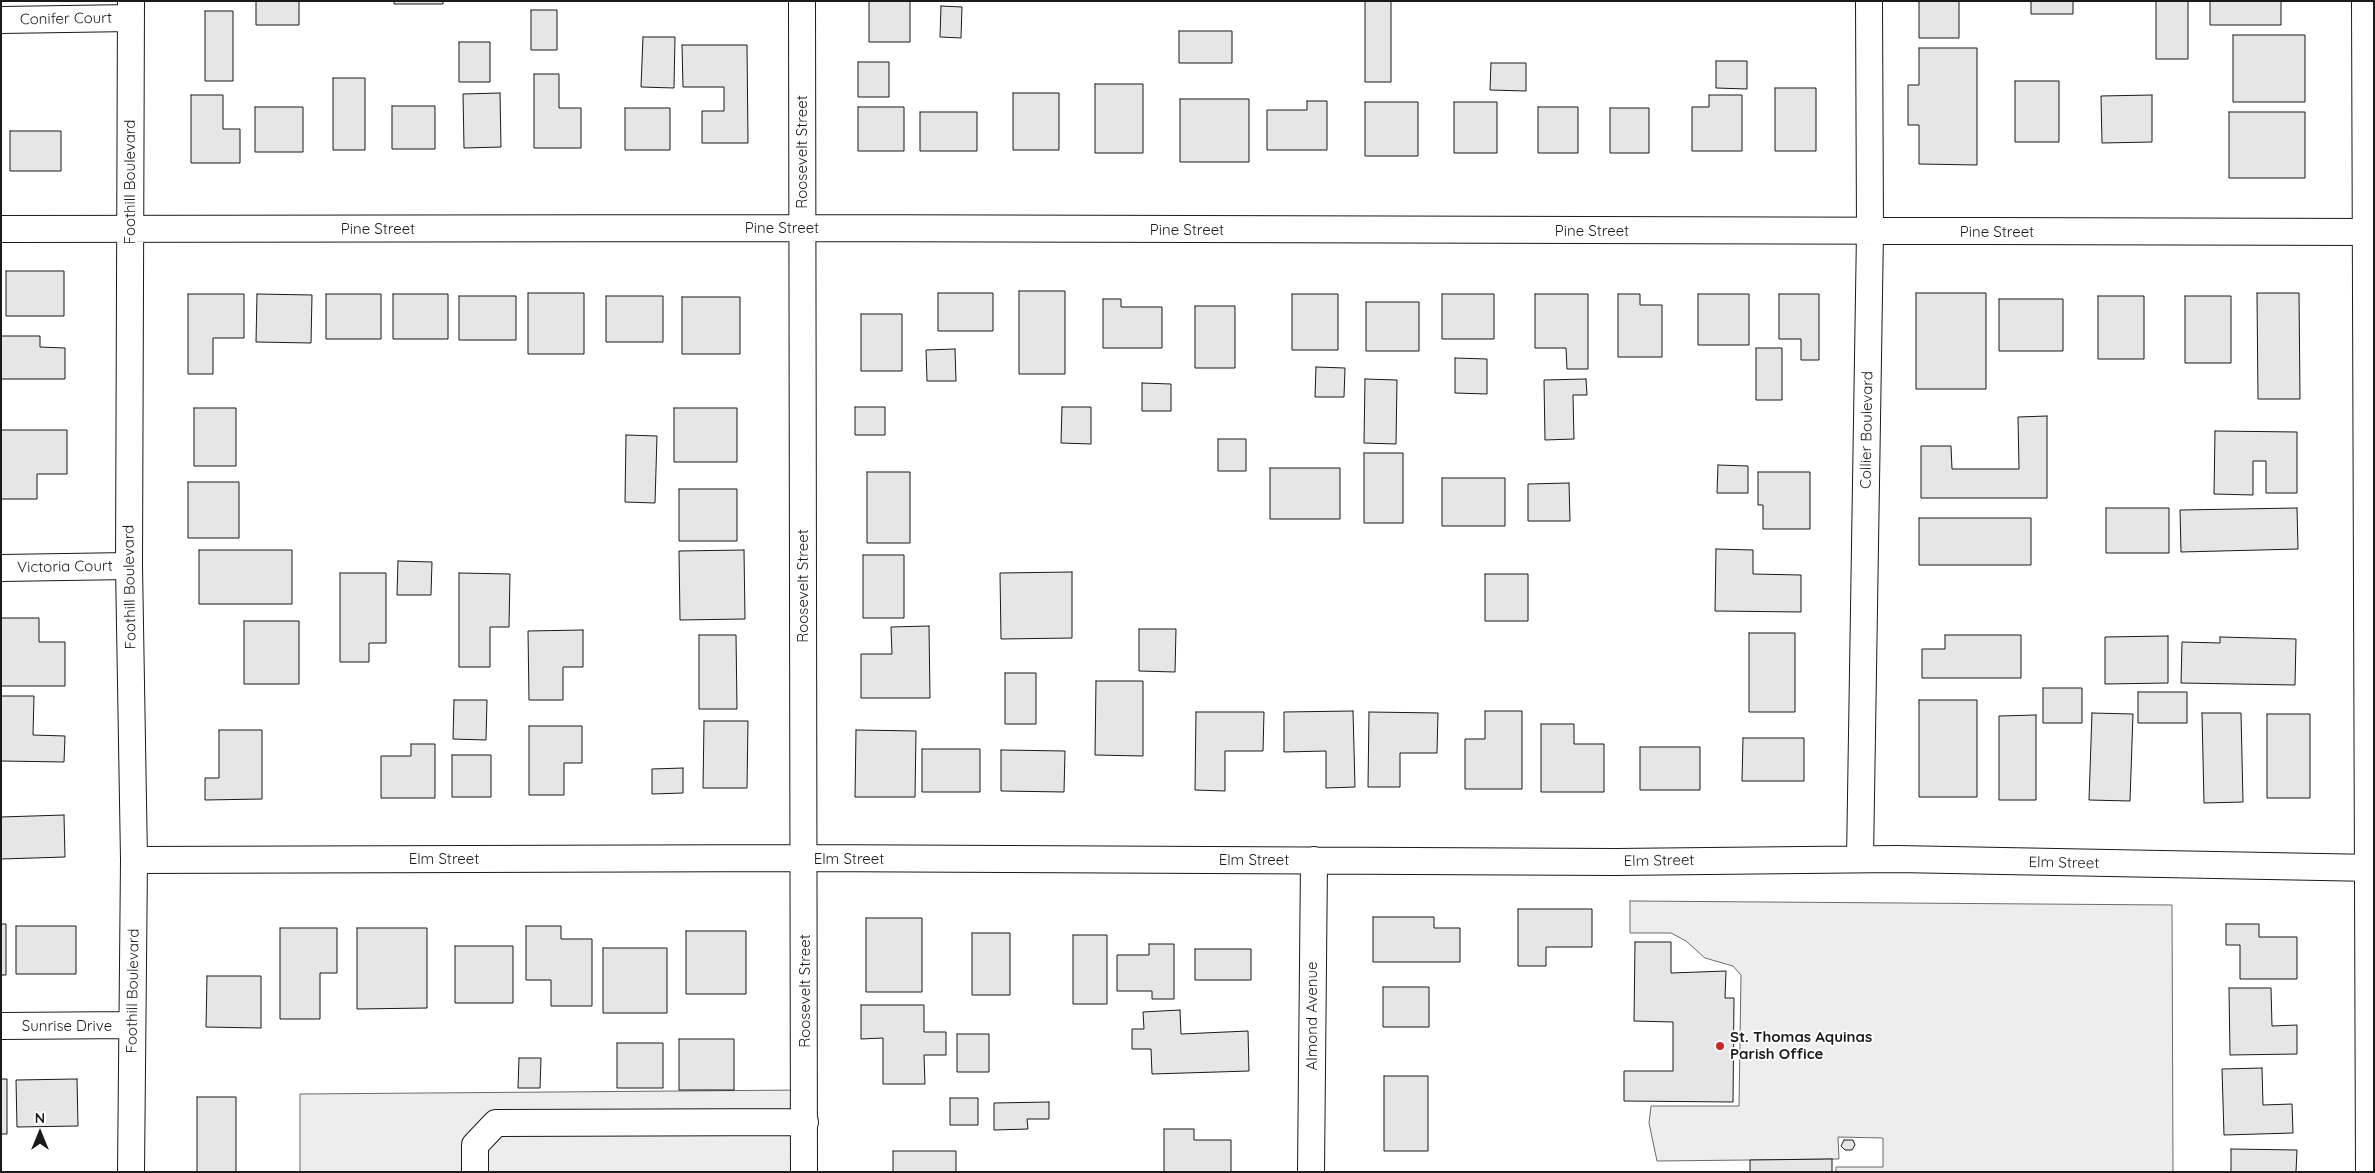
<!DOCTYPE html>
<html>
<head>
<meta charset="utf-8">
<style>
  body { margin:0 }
  #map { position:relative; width:2375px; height:1173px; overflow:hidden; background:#fff; font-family:Quicksand,sans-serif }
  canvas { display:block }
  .frame { position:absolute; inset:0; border:2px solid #1a1a1a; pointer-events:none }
  .north { position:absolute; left:15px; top:1108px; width:50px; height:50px; -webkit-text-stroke:4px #fff; paint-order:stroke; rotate:0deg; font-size:14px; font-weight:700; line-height:20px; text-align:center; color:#1a1a1a }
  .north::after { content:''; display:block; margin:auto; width:18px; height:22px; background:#1a1a1a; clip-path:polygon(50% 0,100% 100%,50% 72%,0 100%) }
</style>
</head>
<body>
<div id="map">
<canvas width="2375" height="1173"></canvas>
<div class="frame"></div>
<div class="north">N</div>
</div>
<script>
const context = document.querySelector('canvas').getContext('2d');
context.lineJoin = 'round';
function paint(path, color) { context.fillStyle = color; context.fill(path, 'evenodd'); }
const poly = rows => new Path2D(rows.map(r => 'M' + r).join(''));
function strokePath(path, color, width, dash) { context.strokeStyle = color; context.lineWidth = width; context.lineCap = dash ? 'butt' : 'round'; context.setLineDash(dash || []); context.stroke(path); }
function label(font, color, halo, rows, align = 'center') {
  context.font = font + ' Quicksand,sans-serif'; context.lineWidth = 4; context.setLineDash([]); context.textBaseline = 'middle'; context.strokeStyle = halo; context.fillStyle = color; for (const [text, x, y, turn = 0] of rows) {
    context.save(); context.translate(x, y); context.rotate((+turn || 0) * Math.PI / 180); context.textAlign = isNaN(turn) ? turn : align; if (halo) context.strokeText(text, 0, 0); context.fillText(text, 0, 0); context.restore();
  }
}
const built = poly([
  [1630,901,2172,905,2173,1172,1836,1172,1836,1167,1883,1167,1883,1138,1838,1137,1839,1159,1657,1161,1649,1123,1651,1106,1739,1106,1741,975,1733,966,1705,958,1686,941,1671,933,1630,933,1630,901],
  [805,1090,804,1172,300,1172,300,1094,805,1090]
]);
paint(built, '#ededed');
strokePath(built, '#6a6a6a', 1);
const building = poly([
  [256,1,299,1,299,25,256,25,256,1],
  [394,1,443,1,443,4,394,4,394,1],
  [869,1,910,1,910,42,869,42,869,1],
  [1365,1,1391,1,1391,82,1365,82,1365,1],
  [1919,1,1959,1,1959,38,1919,38,1919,1],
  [2031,1,2073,1,2073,14,2031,14,2031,1],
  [2156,1,2188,1,2188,59,2156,59,2156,1],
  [2210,1,2281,1,2281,25,2210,25,2210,1],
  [941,6,962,7,961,38,940,37,941,6],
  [531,10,557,10,557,50,531,50,531,10],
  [205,11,233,11,233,81,205,81,205,11],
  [1179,31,1232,31,1232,63,1179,63,1179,31],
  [2233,35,2305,35,2305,102,2233,102,2233,35],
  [643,37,675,37,674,88,641,87,643,37],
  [459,42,490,42,490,82,459,82,459,42],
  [682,45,747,45,748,143,702,143,702,111,724,111,724,87,683,87,682,45],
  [1919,48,1977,48,1977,165,1919,164,1919,125,1908,125,1908,85,1919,85,1919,48],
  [1716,61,1747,61,1747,89,1716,88,1716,61],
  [858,62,889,62,889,97,858,97,858,62],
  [1491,63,1526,63,1526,91,1490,90,1491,63],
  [534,74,559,74,559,108,581,108,581,148,534,148,534,74],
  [333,78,365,78,365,150,333,150,333,78],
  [2015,81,2059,81,2059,142,2015,142,2015,81],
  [1095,84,1143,84,1143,153,1095,153,1095,84],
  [1775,88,1816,88,1816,151,1775,151,1775,88],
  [500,93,501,147,464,148,463,94,500,93],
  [1013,93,1059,93,1059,150,1013,150,1013,93],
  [191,95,223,95,223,129,240,129,240,163,191,163,191,95],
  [1709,95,1742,95,1742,151,1692,151,1692,107,1709,107,1709,95],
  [2152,95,2152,142,2102,143,2101,96,2152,95],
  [1180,99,1249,99,1249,162,1180,162,1180,99],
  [1307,101,1327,101,1327,150,1267,150,1267,110,1307,110,1307,101],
  [1365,102,1418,102,1418,156,1365,156,1365,102],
  [1454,102,1497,102,1497,153,1454,153,1454,102],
  [392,106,435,106,435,149,392,149,392,106],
  [255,107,303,107,303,152,255,152,255,107],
  [858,107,904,107,904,151,858,151,858,107],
  [1538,107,1578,107,1578,153,1538,153,1538,107],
  [625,108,670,108,670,150,625,150,625,108],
  [1610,108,1649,108,1649,153,1610,153,1610,108],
  [920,112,977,112,977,151,920,151,920,112],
  [2229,112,2305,112,2305,178,2229,178,2229,112],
  [10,131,61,131,61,171,10,171,10,131],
  [6,271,64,271,64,316,6,316,6,271],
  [1019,291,1065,291,1065,374,1019,374,1019,291],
  [528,293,584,293,584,354,528,354,528,293],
  [938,293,993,293,993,331,938,331,938,293],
  [1916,293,1986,293,1986,389,1916,389,1916,293],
  [2257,293,2299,293,2300,399,2258,399,2257,293],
  [188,294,244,294,244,338,213,338,213,374,188,374,188,294],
  [257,294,312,295,311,343,256,342,257,294],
  [326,294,381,294,381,339,326,339,326,294],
  [393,294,448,294,448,339,393,339,393,294],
  [1292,294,1338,294,1338,350,1292,350,1292,294],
  [1442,294,1494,294,1494,339,1442,339,1442,294],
  [1535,294,1588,294,1588,369,1567,369,1566,348,1535,348,1535,294],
  [1618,294,1640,294,1640,305,1662,305,1662,357,1618,357,1618,294],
  [1698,294,1749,294,1749,345,1698,345,1698,294],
  [1779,294,1819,294,1819,360,1801,360,1801,339,1779,339,1779,294],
  [459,296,516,296,516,340,459,340,459,296],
  [606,296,663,296,663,342,606,342,606,296],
  [2098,296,2144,296,2144,359,2098,359,2098,296],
  [2185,296,2231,296,2231,363,2185,363,2185,296],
  [682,297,740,297,740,354,682,354,682,297],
  [1103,299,1121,299,1121,307,1162,307,1162,348,1103,348,1103,299],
  [1999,299,2063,299,2063,351,1999,351,1999,299],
  [1366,302,1419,302,1419,351,1366,351,1366,302],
  [1195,306,1235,306,1235,368,1195,368,1195,306],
  [861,314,902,314,902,371,861,371,861,314],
  [1,336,40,336,40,347,65,348,65,379,1,379,1,336],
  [1756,348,1782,348,1782,400,1756,400,1756,348],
  [955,349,956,381,927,381,926,350,955,349],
  [1455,358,1487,359,1487,394,1455,393,1455,358],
  [1316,367,1345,368,1344,397,1315,397,1316,367],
  [1365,379,1397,380,1396,444,1364,443,1365,379],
  [1586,379,1587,395,1573,395,1574,439,1545,440,1544,380,1586,379],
  [1142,383,1171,384,1171,411,1142,411,1142,383],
  [855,407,885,407,885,435,855,435,855,407],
  [1062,407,1091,407,1091,444,1061,443,1062,407],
  [194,408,236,408,236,466,194,466,194,408],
  [674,408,737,408,737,462,674,462,674,408],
  [2047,416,2047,498,1921,498,1921,446,1951,446,1952,469,2019,469,2018,417,2047,416],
  [1,430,67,430,67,474,37,474,37,499,1,499,1,430],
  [2215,431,2297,432,2297,493,2266,493,2266,461,2253,461,2253,495,2214,494,2215,431],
  [626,435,657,436,655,503,625,502,626,435],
  [1218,439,1246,439,1246,471,1218,471,1218,439],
  [1364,453,1403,453,1403,523,1364,523,1364,453],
  [1718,465,1748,466,1748,493,1717,493,1718,465],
  [1270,468,1340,468,1340,519,1270,519,1270,468],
  [867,472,910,472,910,543,867,543,867,472],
  [1758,472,1810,472,1810,529,1763,529,1763,505,1758,505,1758,472],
  [1442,478,1505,478,1505,526,1442,526,1442,478],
  [188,482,239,482,239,538,188,538,188,482],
  [1569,483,1570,521,1528,521,1528,484,1569,483],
  [679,489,737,489,737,541,679,541,679,489],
  [2106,508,2169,508,2169,553,2106,553,2106,508],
  [2297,508,2298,549,2181,552,2180,510,2297,508],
  [1919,518,2031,518,2031,565,1919,565,1919,518],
  [1716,549,1753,550,1753,574,1801,575,1801,612,1715,611,1716,549],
  [199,550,292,550,292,604,199,604,199,550],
  [744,550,745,619,680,620,679,551,744,550],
  [863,555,904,555,904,618,863,618,863,555],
  [398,561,432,562,431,595,397,595,398,561],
  [1072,572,1072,638,1001,639,1000,573,1072,572],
  [340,573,386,573,386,643,369,643,369,662,340,662,340,573],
  [459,573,510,574,509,627,490,627,490,667,459,667,459,573],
  [1485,574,1528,574,1528,621,1485,621,1485,574],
  [1,618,39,618,39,642,65,642,65,686,1,686,1,618],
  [244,621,299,621,299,684,244,684,244,621],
  [929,626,930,698,861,698,861,654,892,654,891,627,929,626],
  [1139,629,1176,629,1175,672,1139,671,1139,629],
  [583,630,583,667,563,667,563,700,529,700,528,631,583,630],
  [1749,633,1795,633,1795,712,1749,712,1749,633],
  [699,635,736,635,737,709,699,709,699,635],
  [1945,635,2021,635,2021,678,1922,678,1922,649,1945,649,1945,635],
  [2168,636,2168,683,2105,684,2105,637,2168,636],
  [2220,637,2296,639,2295,685,2181,683,2182,642,2220,643,2220,637],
  [1005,673,1036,673,1036,724,1005,724,1005,673],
  [1096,681,1143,681,1143,756,1095,755,1096,681],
  [2043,688,2082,688,2082,723,2043,723,2043,688],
  [2138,692,2187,692,2187,723,2138,723,2138,692],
  [1,696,34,696,33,735,65,736,64,762,1,761,1,696],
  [454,700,487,700,486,740,453,739,454,700],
  [1919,700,1977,700,1977,797,1919,797,1919,700],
  [1353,711,1355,787,1326,788,1326,751,1284,752,1284,712,1353,711],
  [1485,711,1522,711,1522,789,1465,789,1465,739,1485,739,1485,711],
  [1196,712,1264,712,1263,751,1225,751,1225,791,1195,790,1196,712],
  [1369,712,1438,713,1437,753,1400,753,1400,787,1368,787,1369,712],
  [2092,713,2133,714,2130,801,2089,800,2092,713],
  [2202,713,2241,713,2243,802,2204,803,2202,713],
  [2267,714,2310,714,2310,798,2267,798,2267,714],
  [2036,715,2036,800,1999,800,1999,716,2036,715],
  [704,721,748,721,747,788,703,788,704,721],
  [1541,724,1574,724,1574,744,1604,744,1604,792,1541,792,1541,724],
  [529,726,582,726,582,763,564,763,564,795,529,795,529,726],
  [219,730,262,730,262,799,205,800,205,778,219,778,219,730],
  [856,730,916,731,915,797,855,797,856,730],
  [1743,738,1804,738,1804,781,1742,781,1743,738],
  [411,744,435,744,435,798,381,798,381,756,411,756,411,744],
  [1640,747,1700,747,1700,790,1640,790,1640,747],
  [922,749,980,749,980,792,922,792,922,749],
  [1001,750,1065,751,1064,792,1001,791,1001,750],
  [452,755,491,755,491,797,452,797,452,755],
  [683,768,683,793,652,794,652,769,683,768],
  [64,815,65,857,1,859,1,817,64,815],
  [1518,909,1592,909,1592,947,1546,947,1546,966,1518,966,1518,909],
  [1373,917,1434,917,1434,928,1460,928,1460,962,1373,962,1373,917],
  [866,918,922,918,922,992,866,992,866,918],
  [1,924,6,924,6,975,1,975,1,924],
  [2226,924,2259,924,2259,937,2297,937,2297,979,2240,979,2240,945,2226,945,2226,924],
  [16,926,76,926,76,974,16,974,16,926],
  [526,926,561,926,561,939,592,939,592,1006,551,1006,551,980,526,980,526,926],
  [280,928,337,928,337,973,320,973,320,1019,280,1019,280,928],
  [357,928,427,928,427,1008,357,1009,357,928],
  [686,931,746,931,746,994,686,994,686,931],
  [972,933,1010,933,1010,995,972,995,972,933],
  [1073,935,1107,935,1107,1004,1073,1004,1073,935],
  [1635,942,1671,942,1671,973,1726,971,1725,998,1734,998,1733,1102,1624,1101,1624,1071,1673,1071,1673,1022,1634,1021,1635,942],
  [1149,944,1174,944,1174,999,1152,999,1152,991,1117,991,1117,955,1149,955,1149,944],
  [455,946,513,946,513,1003,455,1003,455,946],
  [603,948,667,948,667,1013,603,1013,603,948],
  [1195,949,1251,949,1251,980,1195,980,1195,949],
  [207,976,261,976,261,1028,206,1027,207,976],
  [1383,987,1429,987,1429,1027,1383,1027,1383,987],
  [2229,988,2271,988,2272,1026,2297,1025,2297,1054,2230,1055,2229,988],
  [861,1005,924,1005,924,1032,946,1032,946,1055,924,1055,925,1084,883,1084,883,1038,861,1039,861,1005],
  [1180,1010,1181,1034,1248,1031,1249,1071,1152,1074,1151,1049,1132,1049,1132,1029,1144,1029,1143,1012,1180,1010],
  [957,1034,989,1034,989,1072,957,1072,957,1034],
  [679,1039,734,1039,734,1090,679,1090,679,1039],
  [617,1043,663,1043,663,1088,617,1088,617,1043],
  [519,1058,541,1058,540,1088,518,1088,519,1058],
  [2262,1068,2263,1105,2292,1104,2293,1133,2224,1135,2222,1069,2262,1068],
  [1384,1076,1428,1076,1428,1151,1384,1151,1384,1076],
  [1,1079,7,1079,7,1134,1,1134,1,1079],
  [77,1079,78,1126,17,1127,16,1080,77,1079],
  [197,1097,236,1097,236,1172,197,1172,197,1097],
  [950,1098,978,1098,978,1125,950,1125,950,1098],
  [1049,1102,1049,1119,1027,1119,1028,1129,994,1130,994,1103,1049,1102],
  [1164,1129,1194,1129,1194,1140,1231,1140,1231,1172,1164,1172,1164,1129],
  [1844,1140,1853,1140,1855,1145,1852,1150,1845,1150,1841,1146,1844,1140],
  [2231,1149,2297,1150,2296,1172,2231,1172,2231,1149],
  [893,1151,956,1151,956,1172,893,1172,893,1151],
  [1832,1159,1832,1172,1750,1172,1750,1160,1832,1159]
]);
paint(building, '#e6e6e6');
strokePath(building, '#1a1a1a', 1);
const minor = poly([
  [802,1,804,1172],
  [2365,1,2369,1172],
  [1,20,131,18],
  [1,229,801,228,2374,232],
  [1,568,129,566],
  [1860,859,1870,232,1869,1],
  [134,860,805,858,1615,862,1897,859,2374,868],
  [1,1026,132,1025],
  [131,1172,134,860,129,566,131,1],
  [475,1172,475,1145,496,1123,805,1122],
  [1311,1172,1314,860]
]);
strokePath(minor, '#1a1a1a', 28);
strokePath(minor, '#fff', 26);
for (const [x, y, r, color] of [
  [1720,1046,5,"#c62828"]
]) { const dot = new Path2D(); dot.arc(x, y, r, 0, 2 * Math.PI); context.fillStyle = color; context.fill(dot); strokePath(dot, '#fff', 2); }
label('15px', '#1a1a1a', '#fff', [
  ["Conifer Court",66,19,-1],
  ["Roosevelt Street",802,152,-90],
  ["Foothill Boulevard",130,182,-90],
  ["Pine Street",782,228],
  ["Pine Street",378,229],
  ["Pine Street",1187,230],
  ["Pine Street",1592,231],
  ["Pine Street",1997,232],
  ["Collier Boulevard",1867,430,-89],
  ["Victoria Court",65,567,-1],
  ["Roosevelt Street",803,586,-90],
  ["Foothill Boulevard",130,587,-91],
  ["Elm Street",444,859],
  ["Elm Street",849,859],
  ["Elm Street",1254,860],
  ["Elm Street",1659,861,-1],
  ["Elm Street",2064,863,1],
  ["Foothill Boulevard",133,991,-89],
  ["Roosevelt Street",805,991,-90],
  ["Almond Avenue",1312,1016,-90],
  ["Sunrise Drive",67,1026]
]);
label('bold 15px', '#1a1a1a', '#fff', [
  ["St. Thomas Aquinas",1730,1037],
  ["Parish Office",1730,1054]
], 'left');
</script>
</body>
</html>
